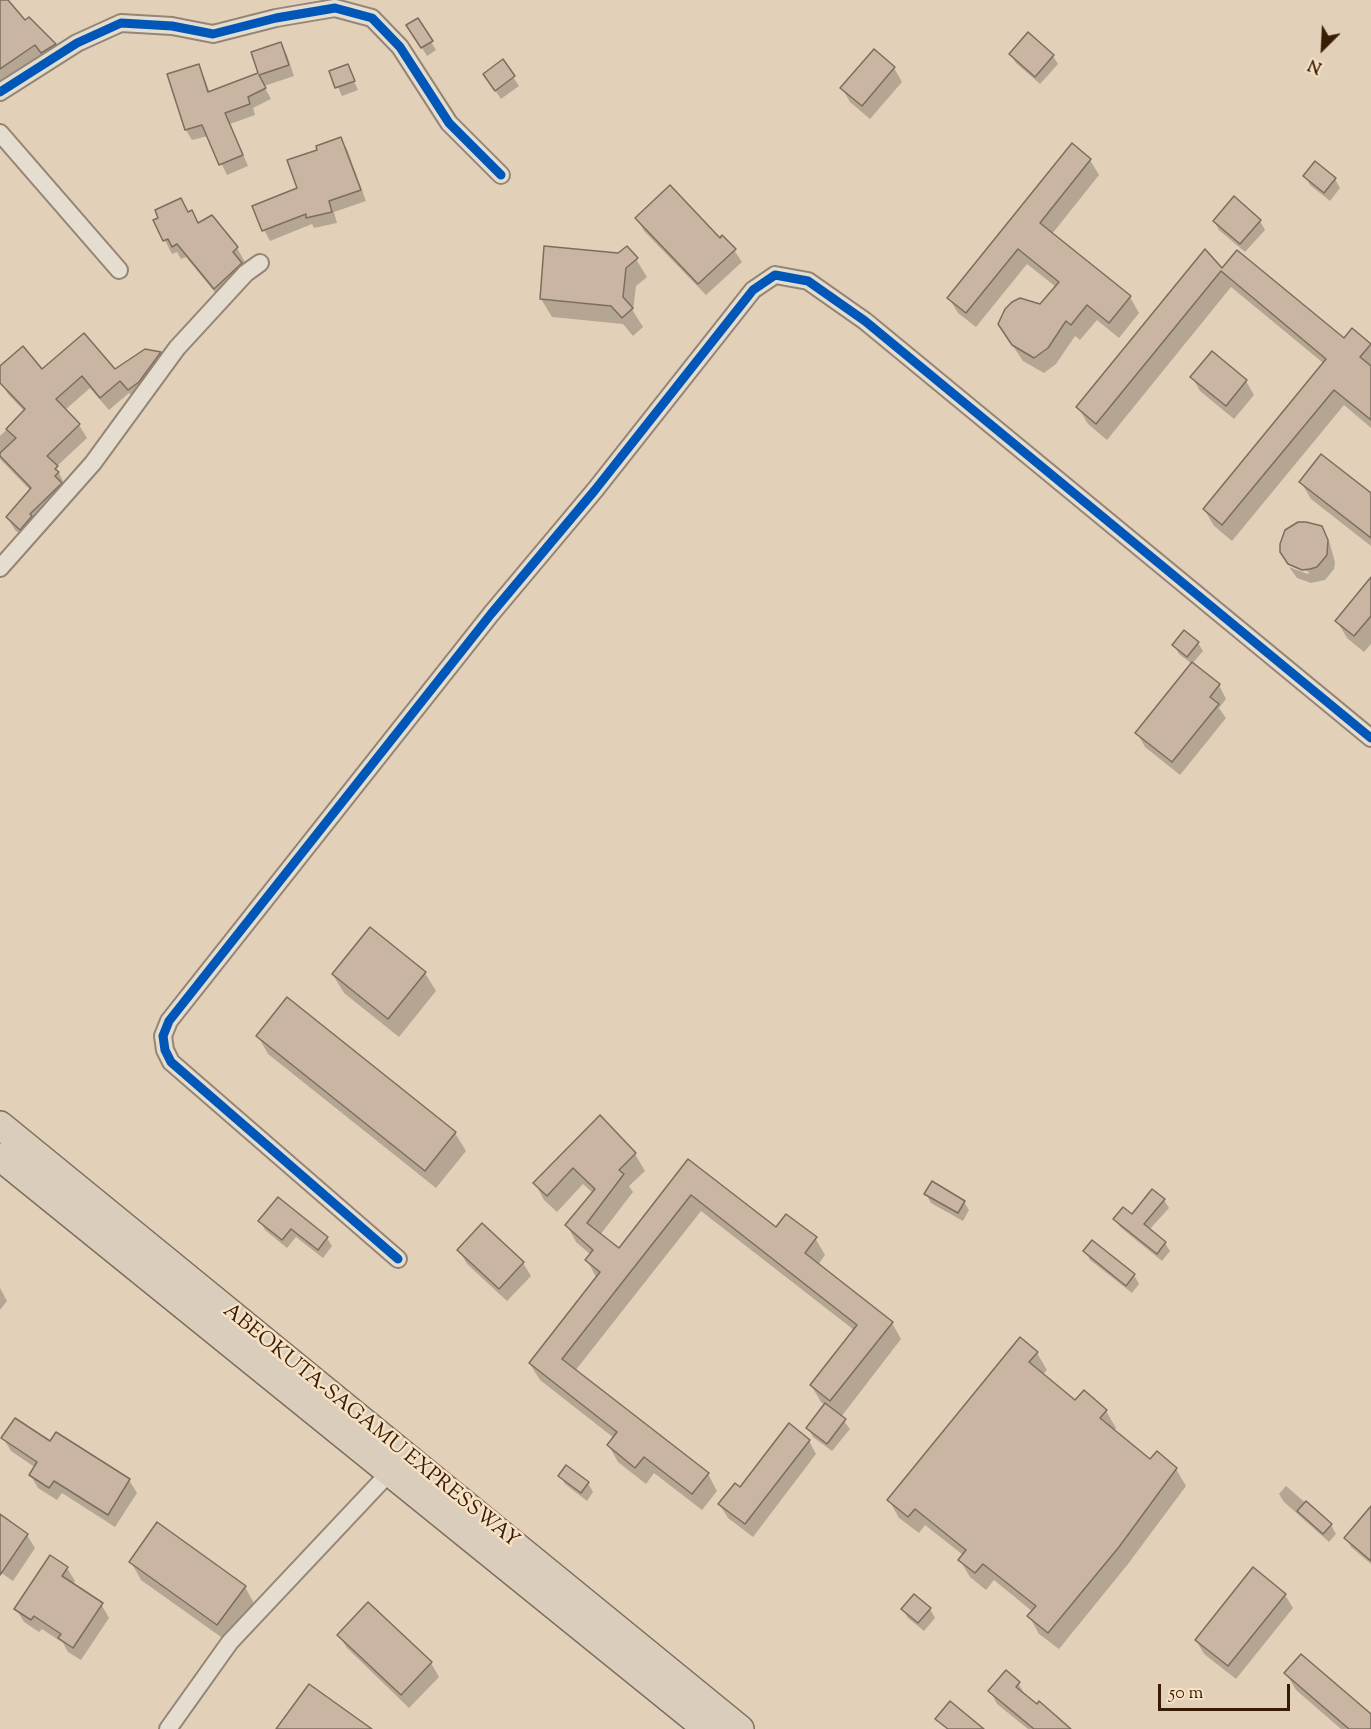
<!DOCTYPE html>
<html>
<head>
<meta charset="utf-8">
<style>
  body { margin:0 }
  #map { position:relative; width:1371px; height:1729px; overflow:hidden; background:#e2d0b8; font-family:"Sorts Mill Goudy",serif }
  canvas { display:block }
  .north { position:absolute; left:1293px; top:18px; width:60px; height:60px; -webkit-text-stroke:4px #f7e2c5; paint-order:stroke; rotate:204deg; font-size:16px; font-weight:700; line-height:24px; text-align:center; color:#391c04 }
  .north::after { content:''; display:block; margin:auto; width:21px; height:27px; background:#391c04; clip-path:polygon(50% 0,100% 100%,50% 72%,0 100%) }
  .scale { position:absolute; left:1158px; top:1684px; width:132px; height:27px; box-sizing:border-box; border:3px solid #391c04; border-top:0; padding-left:8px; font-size:18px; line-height:21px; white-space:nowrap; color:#391c04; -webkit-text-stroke:4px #f7e2c5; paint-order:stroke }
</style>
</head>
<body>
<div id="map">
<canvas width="1371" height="1729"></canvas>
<div class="north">N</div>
<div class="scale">50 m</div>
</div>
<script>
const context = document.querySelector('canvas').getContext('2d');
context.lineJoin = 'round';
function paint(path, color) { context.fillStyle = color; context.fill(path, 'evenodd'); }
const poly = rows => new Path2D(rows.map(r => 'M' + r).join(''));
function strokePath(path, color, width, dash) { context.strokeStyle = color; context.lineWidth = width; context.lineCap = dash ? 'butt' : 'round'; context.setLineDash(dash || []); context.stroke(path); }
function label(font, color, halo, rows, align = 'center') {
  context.font = font + ' "Sorts Mill Goudy",serif'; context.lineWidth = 5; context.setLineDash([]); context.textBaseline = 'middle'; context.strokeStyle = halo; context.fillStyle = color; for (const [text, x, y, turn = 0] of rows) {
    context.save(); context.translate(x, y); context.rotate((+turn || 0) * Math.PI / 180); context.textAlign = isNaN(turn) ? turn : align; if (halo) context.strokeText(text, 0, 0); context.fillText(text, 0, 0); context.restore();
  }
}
paint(poly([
  [0,12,25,22,29,19,54,45,61,57,0,97],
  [408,25,431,42,436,50,427,56],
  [281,44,287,55,294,76,264,86,271,99,253,108,255,115,230,124,248,166,227,175,208,136,192,140,186,130,198,66,204,77,210,93,260,74],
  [874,51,894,68,902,82,870,119,850,102,842,88],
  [1010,54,1053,56,1058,64,1040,84,1016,63],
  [502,61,519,86,501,99,490,83],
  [347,66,358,90,342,96,331,72],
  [340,139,347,149,366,201,334,212,337,223,314,228,312,224,270,241,264,230,299,188,319,150],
  [1090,160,1099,175,1052,234,1130,297,1139,313,1119,338,1097,320,1080,340,1075,336,1056,364,1044,373,1023,361,1009,340,1056,287,1027,264,976,327,958,313,949,298],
  [1305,176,1335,179,1340,188,1330,201,1310,185],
  [188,213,198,224,211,217,237,248,245,262,242,264,249,277,222,301,186,257,181,259,177,252,172,254,155,221],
  [637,218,719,240,734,250,742,262,706,295,644,231],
  [1214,221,1260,221,1265,230,1245,252,1219,230],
  [1205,252,1222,270,1344,340,1352,330,1371,346,1371,428,1344,405,1232,541,1214,526,1204,509,1324,364,1322,362,1231,287,1107,440,1088,424,1078,407],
  [636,259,647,277,636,286,633,311,643,327,633,336,623,324,552,317,541,299],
  [145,351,160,353,167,366,136,401,129,393,109,410,90,388,65,410,79,425,87,438,56,467,65,485,27,541,15,530,7,517,31,491,0,459,0,436,25,412,8,394,1,382,0,368,42,371,115,371],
  [1212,353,1246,381,1254,395,1234,419,1200,391,1192,377],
  [1301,482,1371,495,1371,546,1311,499],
  [1321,527,1329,541,1335,562,1334,569,1325,580,1311,583,1297,578,1289,567,1308,574,1309,572,1288,563,1288,564,1285,558],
  [1371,579,1371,644,1364,652,1347,638,1337,621],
  [1198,643,1203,651,1192,664,1219,685,1226,699,1219,708,1226,718,1180,775,1145,747,1137,733,1192,664,1179,654,1174,645],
  [425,973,436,991,399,1037,344,993,333,975],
  [288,999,455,1133,466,1151,436,1188,268,1054,258,1036],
  [600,1117,635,1154,645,1171,629,1186,633,1192,600,1235,619,1250,688,1161,776,1229,815,1238,825,1255,818,1265,892,1323,901,1339,841,1417,850,1429,832,1451,813,1437,808,1428,825,1405,821,1402,811,1385,854,1330,701,1211,575,1371,708,1474,717,1491,702,1510,654,1473,646,1484,618,1462,609,1446,614,1438,540,1380,530,1364,596,1277,587,1260,591,1255,576,1242,567,1225,594,1194,583,1184,557,1212,544,1200,535,1183],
  [926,1194,964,1202,969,1210,963,1221,931,1203],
  [1164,1200,1169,1208,1149,1230,1165,1243,1170,1251,1162,1261,1120,1227,1115,1219,1132,1216],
  [260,1221,327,1238,332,1246,323,1258,296,1237,287,1248,265,1230],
  [1092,1242,1134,1275,1139,1284,1132,1293,1090,1260,1085,1251],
  [459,1250,523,1263,531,1276,507,1301,467,1264],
  [0,1288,7,1301,0,1310],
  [1037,1353,1047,1370,1042,1375,1075,1403,1106,1411,1116,1428,1114,1431,1150,1461,1176,1469,1186,1486,1128,1564,1059,1649,1039,1634,1029,1616,1033,1612,994,1580,986,1590,970,1577,960,1560,963,1555,925,1525,919,1533,899,1518,889,1500],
  [57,1434,129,1480,137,1493,115,1527,62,1493,57,1500,38,1488,31,1476,36,1468,11,1451,3,1438,51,1443],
  [809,1441,816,1454,753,1537,728,1518,720,1505],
  [560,1476,588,1483,593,1492,587,1501,565,1484],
  [1286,1486,1331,1525,1336,1534,1329,1542,1284,1502,1279,1494],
  [1371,1508,1371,1564,1351,1547,1346,1538],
  [0,1516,27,1535,35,1548,13,1581,0,1572],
  [131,1562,245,1587,255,1605,228,1642,141,1580],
  [67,1568,75,1581,72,1585,101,1604,109,1618,81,1660,68,1652,63,1643,42,1629,39,1632,24,1622,16,1609],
  [1285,1595,1293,1608,1236,1679,1204,1654,1196,1640],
  [368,1604,431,1663,439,1677,409,1708,347,1648,339,1635],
  [930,1609,935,1618,924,1631,908,1618,903,1610],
  [1286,1673,1371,1716,1371,1729,1341,1729,1296,1690],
  [1018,1683,1025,1695,1066,1729,1028,1729,997,1704,990,1691]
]), '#0003');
const building = poly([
  [0,0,8,0,25,20,29,17,56,44,41,53,35,45,0,69,0,0],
  [418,18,433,41,421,48,406,25,418,18],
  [1028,32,1054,55,1035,77,1009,54,1028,32],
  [281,42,289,65,259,75,266,88,248,97,250,104,225,113,243,155,219,165,202,125,185,130,167,74,199,64,208,92,258,73,251,52,281,42],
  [874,49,895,67,862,106,840,88,874,49],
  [503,59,515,76,495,91,483,74,503,59],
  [348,64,355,81,335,88,329,71,348,64],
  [341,137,361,190,329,201,332,212,306,218,306,214,262,231,252,206,297,188,287,160,317,150,316,146,341,137],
  [1072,143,1091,159,1040,223,1131,296,1109,323,1087,305,1071,325,1066,321,1048,348,1034,358,1012,345,998,324,1005,309,1012,302,1020,298,1040,304,1059,282,1018,249,966,313,947,298,1072,143],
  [1315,161,1336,178,1324,193,1303,176,1315,161],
  [670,185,720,238,722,235,736,249,698,284,635,218,670,185],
  [1234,196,1261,220,1240,244,1213,221,1234,196],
  [181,198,188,212,192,210,198,223,212,215,238,247,233,252,242,263,214,289,177,244,172,247,168,239,163,241,153,220,158,218,155,210,181,198],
  [544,246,618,253,627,246,638,258,626,268,623,297,633,308,622,318,611,306,540,299,544,246],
  [1205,249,1222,268,1237,250,1344,338,1352,328,1371,344,1360,357,1371,366,1371,420,1334,390,1222,525,1203,509,1326,359,1221,271,1096,424,1076,407,1205,249],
  [84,333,115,369,145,349,161,352,139,382,128,390,120,381,100,398,82,376,56,399,80,424,47,456,58,466,55,469,59,472,55,476,62,483,30,514,32,516,20,530,6,517,31,488,0,456,0,453,16,438,6,429,25,409,0,383,0,366,23,346,42,369,84,333],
  [1212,351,1247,380,1226,406,1190,377,1212,351],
  [1321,454,1371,493,1371,538,1299,482,1321,454],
  [1298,522,1306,522,1322,526,1328,540,1327,555,1317,567,1310,569,1302,570,1288,564,1280,552,1280,544,1285,530,1298,522],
  [1371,577,1371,616,1354,636,1335,621,1371,577],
  [1184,630,1199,642,1187,657,1172,645,1184,630],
  [1192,662,1220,684,1210,697,1219,704,1172,762,1135,733,1192,662],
  [370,927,426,972,388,1019,332,974,370,927],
  [287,997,456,1132,425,1171,256,1036,287,997],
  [600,1115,636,1153,619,1170,624,1174,587,1223,619,1248,688,1159,776,1227,786,1214,817,1237,805,1253,893,1322,830,1401,810,1385,857,1325,691,1195,562,1359,709,1473,692,1494,644,1457,635,1468,607,1445,617,1432,529,1363,600,1272,585,1260,593,1250,565,1225,595,1189,573,1168,547,1196,533,1183,600,1115],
  [932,1181,965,1201,958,1213,924,1194,932,1181],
  [1152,1189,1165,1199,1144,1224,1166,1242,1157,1254,1113,1219,1123,1207,1132,1214,1152,1189],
  [278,1197,328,1237,318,1250,291,1229,282,1240,258,1221,278,1197],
  [482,1223,524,1262,499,1289,457,1250,482,1223],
  [1092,1240,1135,1274,1126,1286,1083,1251,1092,1240],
  [1020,1337,1038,1352,1029,1362,1075,1400,1084,1390,1107,1410,1100,1418,1150,1459,1157,1451,1177,1468,1119,1547,1048,1633,1027,1616,1036,1606,983,1564,975,1573,958,1560,966,1550,915,1509,908,1517,887,1500,1020,1337],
  [825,1403,846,1419,827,1444,806,1428,825,1403],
  [15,1418,50,1441,56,1432,130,1479,108,1515,54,1481,49,1488,29,1475,37,1462,1,1438,15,1418],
  [789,1423,810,1440,745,1524,718,1504,735,1483,740,1487,789,1423],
  [566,1465,589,1482,581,1493,558,1476,566,1465],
  [1306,1501,1332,1524,1323,1534,1297,1511,1306,1501],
  [1371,1506,1371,1561,1344,1538,1371,1506],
  [0,1514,28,1534,0,1575,0,1514],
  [157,1522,246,1586,217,1625,129,1562,157,1522],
  [50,1555,68,1567,62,1576,103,1603,73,1648,58,1638,61,1634,34,1616,31,1620,14,1609,50,1555],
  [1253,1567,1286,1594,1228,1666,1195,1640,1253,1567],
  [914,1594,931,1608,918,1623,901,1609,914,1594],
  [368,1602,432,1662,401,1695,337,1635,368,1602],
  [1301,1654,1371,1714,1371,1729,1349,1729,1284,1673,1301,1654],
  [1006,1670,1020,1682,1016,1687,1037,1704,1039,1701,1071,1729,1034,1729,988,1691,1006,1670],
  [309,1684,372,1729,276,1729,309,1684],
  [950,1701,984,1729,948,1729,935,1719,950,1701]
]);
paint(building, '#cab4a2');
strokePath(building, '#7c6e5e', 1.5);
const minor = poly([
  [0,92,77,43,121,23,172,26,213,34,276,18,335,8,372,18,400,47,449,123,501,175],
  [0,133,119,270],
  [0,568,93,463,177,348,246,273,260,263],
  [398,1259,171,1062,165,1050,163,1036,169,1021,491,614,595,490,753,290,775,275,808,281,865,321,1371,738],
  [168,1729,230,1642,390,1472]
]);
const trunk = poly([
  [0,1125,740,1729],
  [0,1157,707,1729]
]);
strokePath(minor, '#948675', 20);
strokePath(trunk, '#7c6e5e', 30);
strokePath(minor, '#e6ddd1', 16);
strokePath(trunk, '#dacdbc', 27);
strokePath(poly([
  [0,92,77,43,121,23,172,26,213,34,276,18,335,8,372,18,400,47,449,123,501,175],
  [398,1259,171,1062,165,1050,163,1036,169,1021,491,614,595,490,753,290,775,275,808,281,865,321,1371,738]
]), '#0057b8', 9);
label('21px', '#391c04', '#f7e2c5', [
  ["ABEOKUTA-SAGAMU EXPRESSWAY",370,1427,39]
]);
</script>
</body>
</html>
